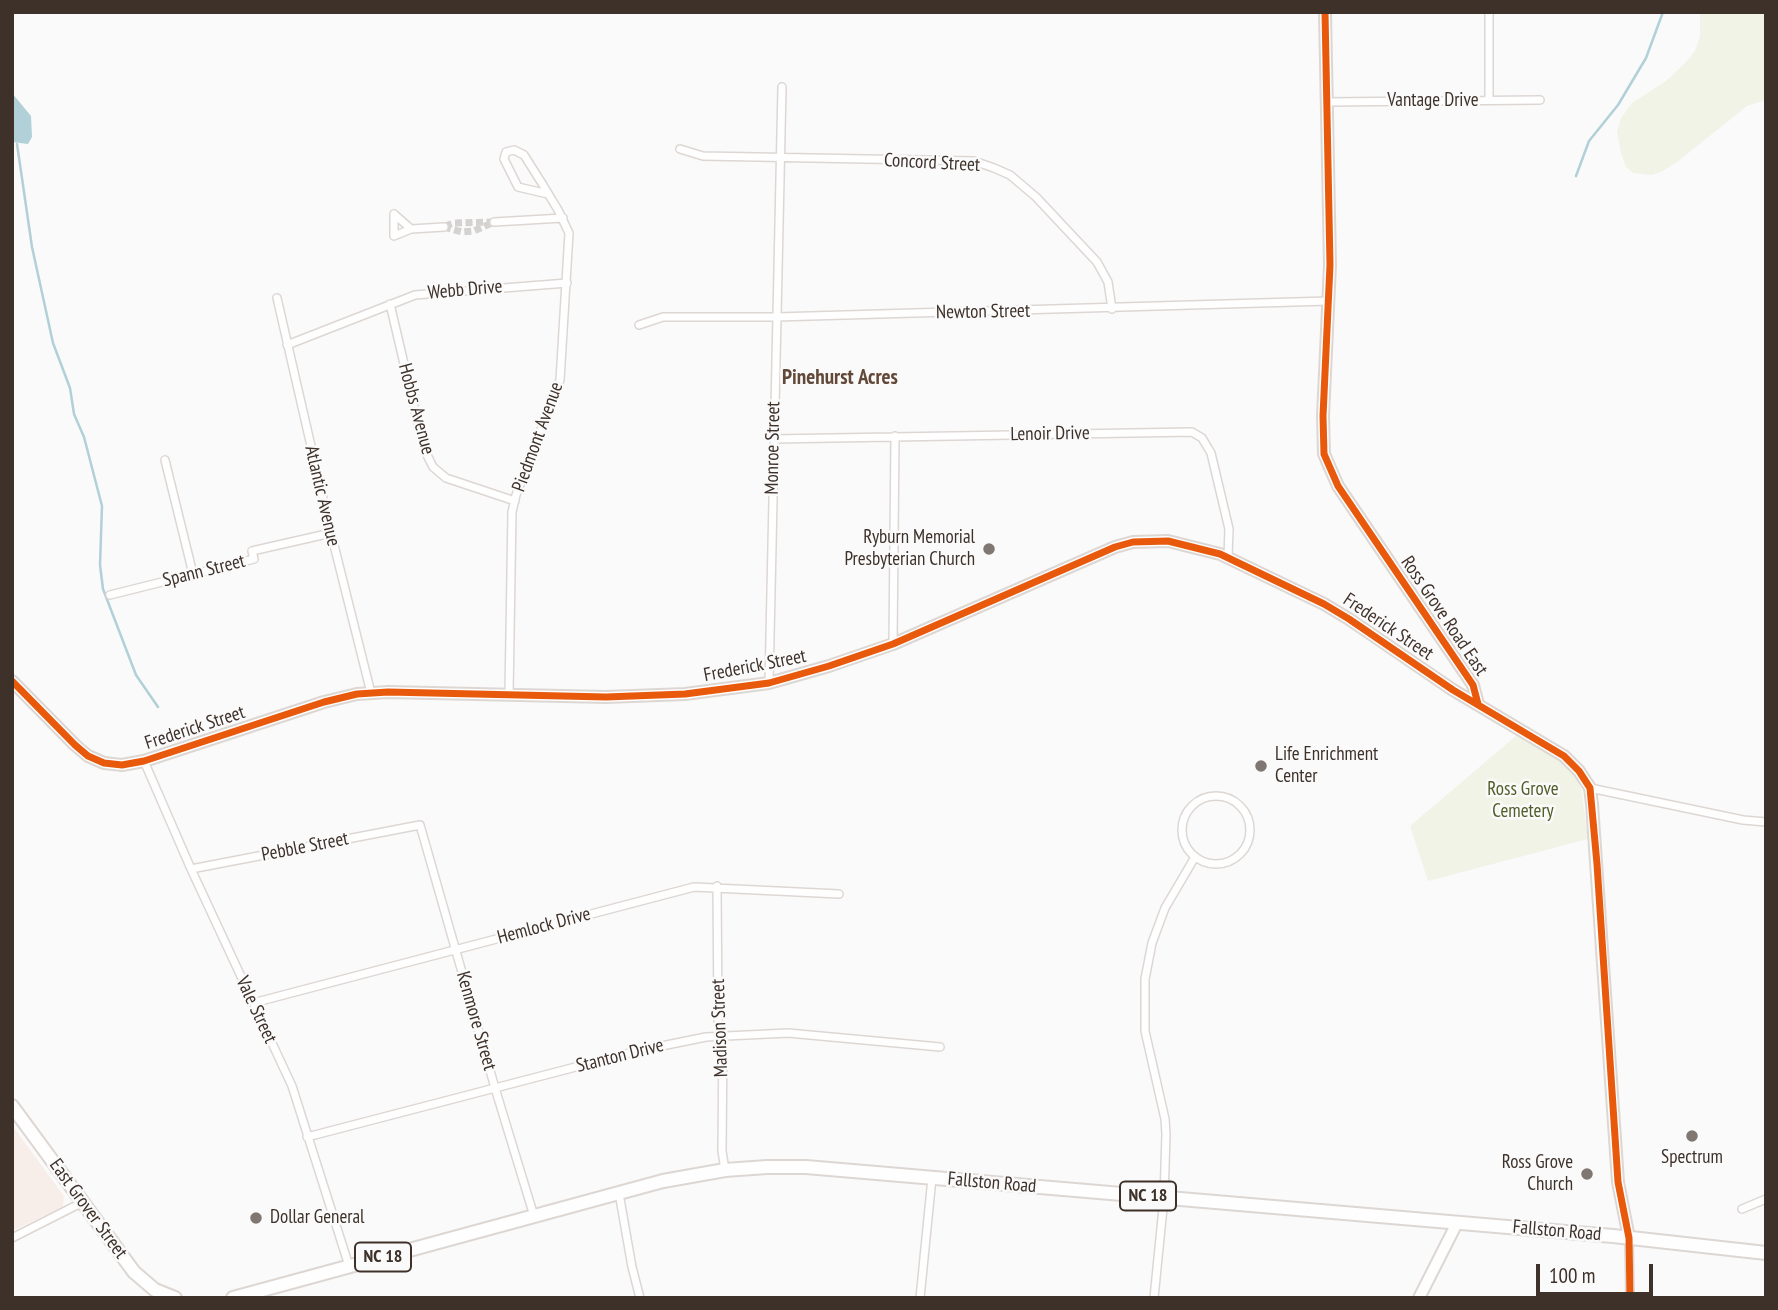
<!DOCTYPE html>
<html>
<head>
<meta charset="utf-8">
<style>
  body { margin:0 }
  #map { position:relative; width:1778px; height:1310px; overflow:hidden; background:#fafafa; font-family:"PT Sans Narrow",sans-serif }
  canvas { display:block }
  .frame { position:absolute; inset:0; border:14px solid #3e312a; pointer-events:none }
  .scale { position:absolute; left:1536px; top:1264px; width:117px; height:32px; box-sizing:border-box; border:4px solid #3e312a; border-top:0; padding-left:9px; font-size:21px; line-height:24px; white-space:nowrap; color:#3e312a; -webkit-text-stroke:5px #fafafa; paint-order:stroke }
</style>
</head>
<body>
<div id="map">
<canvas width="1778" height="1310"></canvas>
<div class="frame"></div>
<div class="scale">100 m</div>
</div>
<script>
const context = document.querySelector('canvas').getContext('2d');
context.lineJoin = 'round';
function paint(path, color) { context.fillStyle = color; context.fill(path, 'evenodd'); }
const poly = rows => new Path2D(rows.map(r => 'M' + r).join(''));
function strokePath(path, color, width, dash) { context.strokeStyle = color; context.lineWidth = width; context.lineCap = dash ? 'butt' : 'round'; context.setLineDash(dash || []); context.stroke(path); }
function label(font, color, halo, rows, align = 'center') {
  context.font = font + ' "PT Sans Narrow",sans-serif'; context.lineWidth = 5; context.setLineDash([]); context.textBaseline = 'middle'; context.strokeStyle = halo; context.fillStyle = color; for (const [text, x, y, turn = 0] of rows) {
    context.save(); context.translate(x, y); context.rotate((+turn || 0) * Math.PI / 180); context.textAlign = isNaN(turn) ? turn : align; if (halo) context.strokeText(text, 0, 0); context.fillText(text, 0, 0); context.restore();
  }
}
paint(poly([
  [12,1125,64,1196,63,1207,12,1231]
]), '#f7eee9');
paint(poly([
  [1700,12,1766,12,1766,100,1747,106,1677,162,1661,172,1652,175,1633,173,1626,167,1621,153,1617,132,1621,118,1632,103,1666,81,1685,63,1695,51,1700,37],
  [1516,736,1559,759,1573,772,1581,788,1588,839,1428,881,1410,826]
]), '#f0f3e6');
paint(poly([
  [12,93,31,116,32,137,28,144,12,142]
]), '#b1d0d8');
strokePath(poly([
  [17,144,32,247,53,343,70,388,74,414,84,437,102,506,100,565,103,589,136,675,158,707],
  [1576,176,1589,141,1618,105,1646,58,1663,12]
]), '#b1d0d8', 2.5);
strokePath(poly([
  [445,226,454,223,494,222],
  [444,227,462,232,474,231,494,222]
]), '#d4d2d0', 7, [7, 3.5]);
const street = poly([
  [1489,12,1489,100],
  [1327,102,1540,100],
  [680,149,703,156,974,161,994,168,1010,175,1036,197,1097,262,1108,282,1112,309],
  [394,214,394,236,411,229,444,227],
  [394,214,411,229],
  [494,222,563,218],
  [277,298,331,533,371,693],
  [390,304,424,449,433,467,446,478,515,501],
  [639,325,663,317,776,317,1329,301],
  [287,345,415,295,567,283],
  [773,439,1192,432,1202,438,1211,453,1229,529,1228,557],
  [165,460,193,574],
  [110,595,254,559,252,551,331,533],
  [893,644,895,436],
  [769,683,782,87],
  [509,694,512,512,516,495,560,380,569,233,558,210,543,185,524,155,514,150,506,152,504,159,518,187,548,194],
  [144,761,191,869,292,1086,349,1266],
  [1590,788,1743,820,1766,822],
  '1182 830a34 34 0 1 1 68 0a34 34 0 1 1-68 0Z',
  [191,869,420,825,495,1088,534,1216],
  [717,886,718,1020,723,1037,722,1151,725,1170],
  [253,1003,694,887,839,894],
  [307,1137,637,1051,706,1037,788,1033,940,1047],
  [619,1193,632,1267,640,1298],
  [1742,1209,1766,1199],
  [12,1238,83,1202],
  [1629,1238,1630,1298],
  [920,1298,932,1178],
  [1154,1298,1164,1198,1166,1134,1165,1119,1145,1031,1145,979,1152,943,1165,908,1195,857]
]);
const secondary = poly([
  [1325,12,1330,265,1323,416,1324,454,1338,486,1473,685,1478,704],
  [12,681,75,745,88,756,104,763,122,765,144,761,324,702,357,694,388,692,606,697,685,694,769,683,829,666,893,644,1115,547,1133,542,1168,541,1220,554,1324,604,1349,619,1453,690,1564,756,1579,771,1590,788,1592,804,1618,1182,1629,1238],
  [1419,1298,1457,1223]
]);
const primary = poly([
  [12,1106,134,1272,155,1290,175,1298],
  [233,1298,663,1181,725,1170,767,1167,806,1167,1613,1236,1766,1253]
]);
strokePath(street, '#ddd7d4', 10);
strokePath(secondary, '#ddd7d4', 14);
strokePath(primary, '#ddd7d4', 16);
strokePath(street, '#fefefe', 7);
strokePath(secondary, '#fefefe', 10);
strokePath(primary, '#fefefe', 12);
strokePath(poly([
  [1325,12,1330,265,1323,416,1324,454,1338,486,1473,685,1478,704],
  [12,681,75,745,88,756,104,763,122,765,144,761,324,702,357,694,388,692,606,697,685,694,769,683,829,666,893,644,1115,547,1133,542,1168,541,1220,554,1324,604,1349,619,1453,690,1564,756,1579,771,1590,788,1597,864,1618,1182,1629,1238,1630,1298]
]), '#e8590c', 7);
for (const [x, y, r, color] of [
  [989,549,7,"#807773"],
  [1261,766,7,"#807773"],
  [1692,1136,7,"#807773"],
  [1587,1174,7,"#807773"],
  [256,1218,7,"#807773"]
]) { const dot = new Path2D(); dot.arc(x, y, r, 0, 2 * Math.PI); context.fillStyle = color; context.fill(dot); strokePath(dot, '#fafafa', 2.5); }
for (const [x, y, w] of [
  [1148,1196,56],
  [383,1257,56]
]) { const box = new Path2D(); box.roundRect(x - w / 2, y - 14.5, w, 29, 5); context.fillStyle = '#fafafa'; context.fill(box); strokePath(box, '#3e312a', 2); }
label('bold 18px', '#3e312a', null, [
  ["NC 18",1148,1196],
  ["NC 18",383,1257]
]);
label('19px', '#3e312a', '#fafafa', [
  ["Vantage Drive",1433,101],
  ["Concord Street",932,163,3],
  ["Webb Drive",465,290,-5],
  ["Newton Street",983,312,-1],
  ["Hobbs Avenue",416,409,75],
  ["Lenoir Drive",1050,434,-1],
  ["Piedmont Avenue",538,437,-70],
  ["Monroe Street",773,448,-89],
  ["Atlantic Avenue",322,496,77],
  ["Spann Street",204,571,-14],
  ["Ross Grove Road East",1444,616,56],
  ["Frederick Street",1388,627,34],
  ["Frederick Street",755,666,-11],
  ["Frederick Street",195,728,-18],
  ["Pebble Street",305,847,-11],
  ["Hemlock Drive",544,926,-15],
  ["Vale Street",256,1010,65],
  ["Kenmore Street",476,1021,74],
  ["Madison Street",720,1028,-92],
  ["Stanton Drive",620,1056,-14],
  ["Fallston Road",992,1183,5],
  ["East Grover Street",88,1209,54],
  ["Fallston Road",1557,1231,5]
]);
label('19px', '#3e312a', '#fafafa', [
  ["Ryburn Memorial",975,538],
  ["Presbyterian Church",975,560],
  ["Life Enrichment",1275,755,"left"],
  ["Center",1275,777,"left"],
  ["Spectrum",1692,1158,"center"],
  ["Ross Grove",1573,1163],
  ["Church",1573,1185],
  ["Dollar General",270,1218,"left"]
], 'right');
label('19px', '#505d27', '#fafafa', [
  ["Ross Grove",1523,790],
  ["Cemetery",1523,812]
]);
label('bold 21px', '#624838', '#fafafa', [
  ["Pinehurst Acres",840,378]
]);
</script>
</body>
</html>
